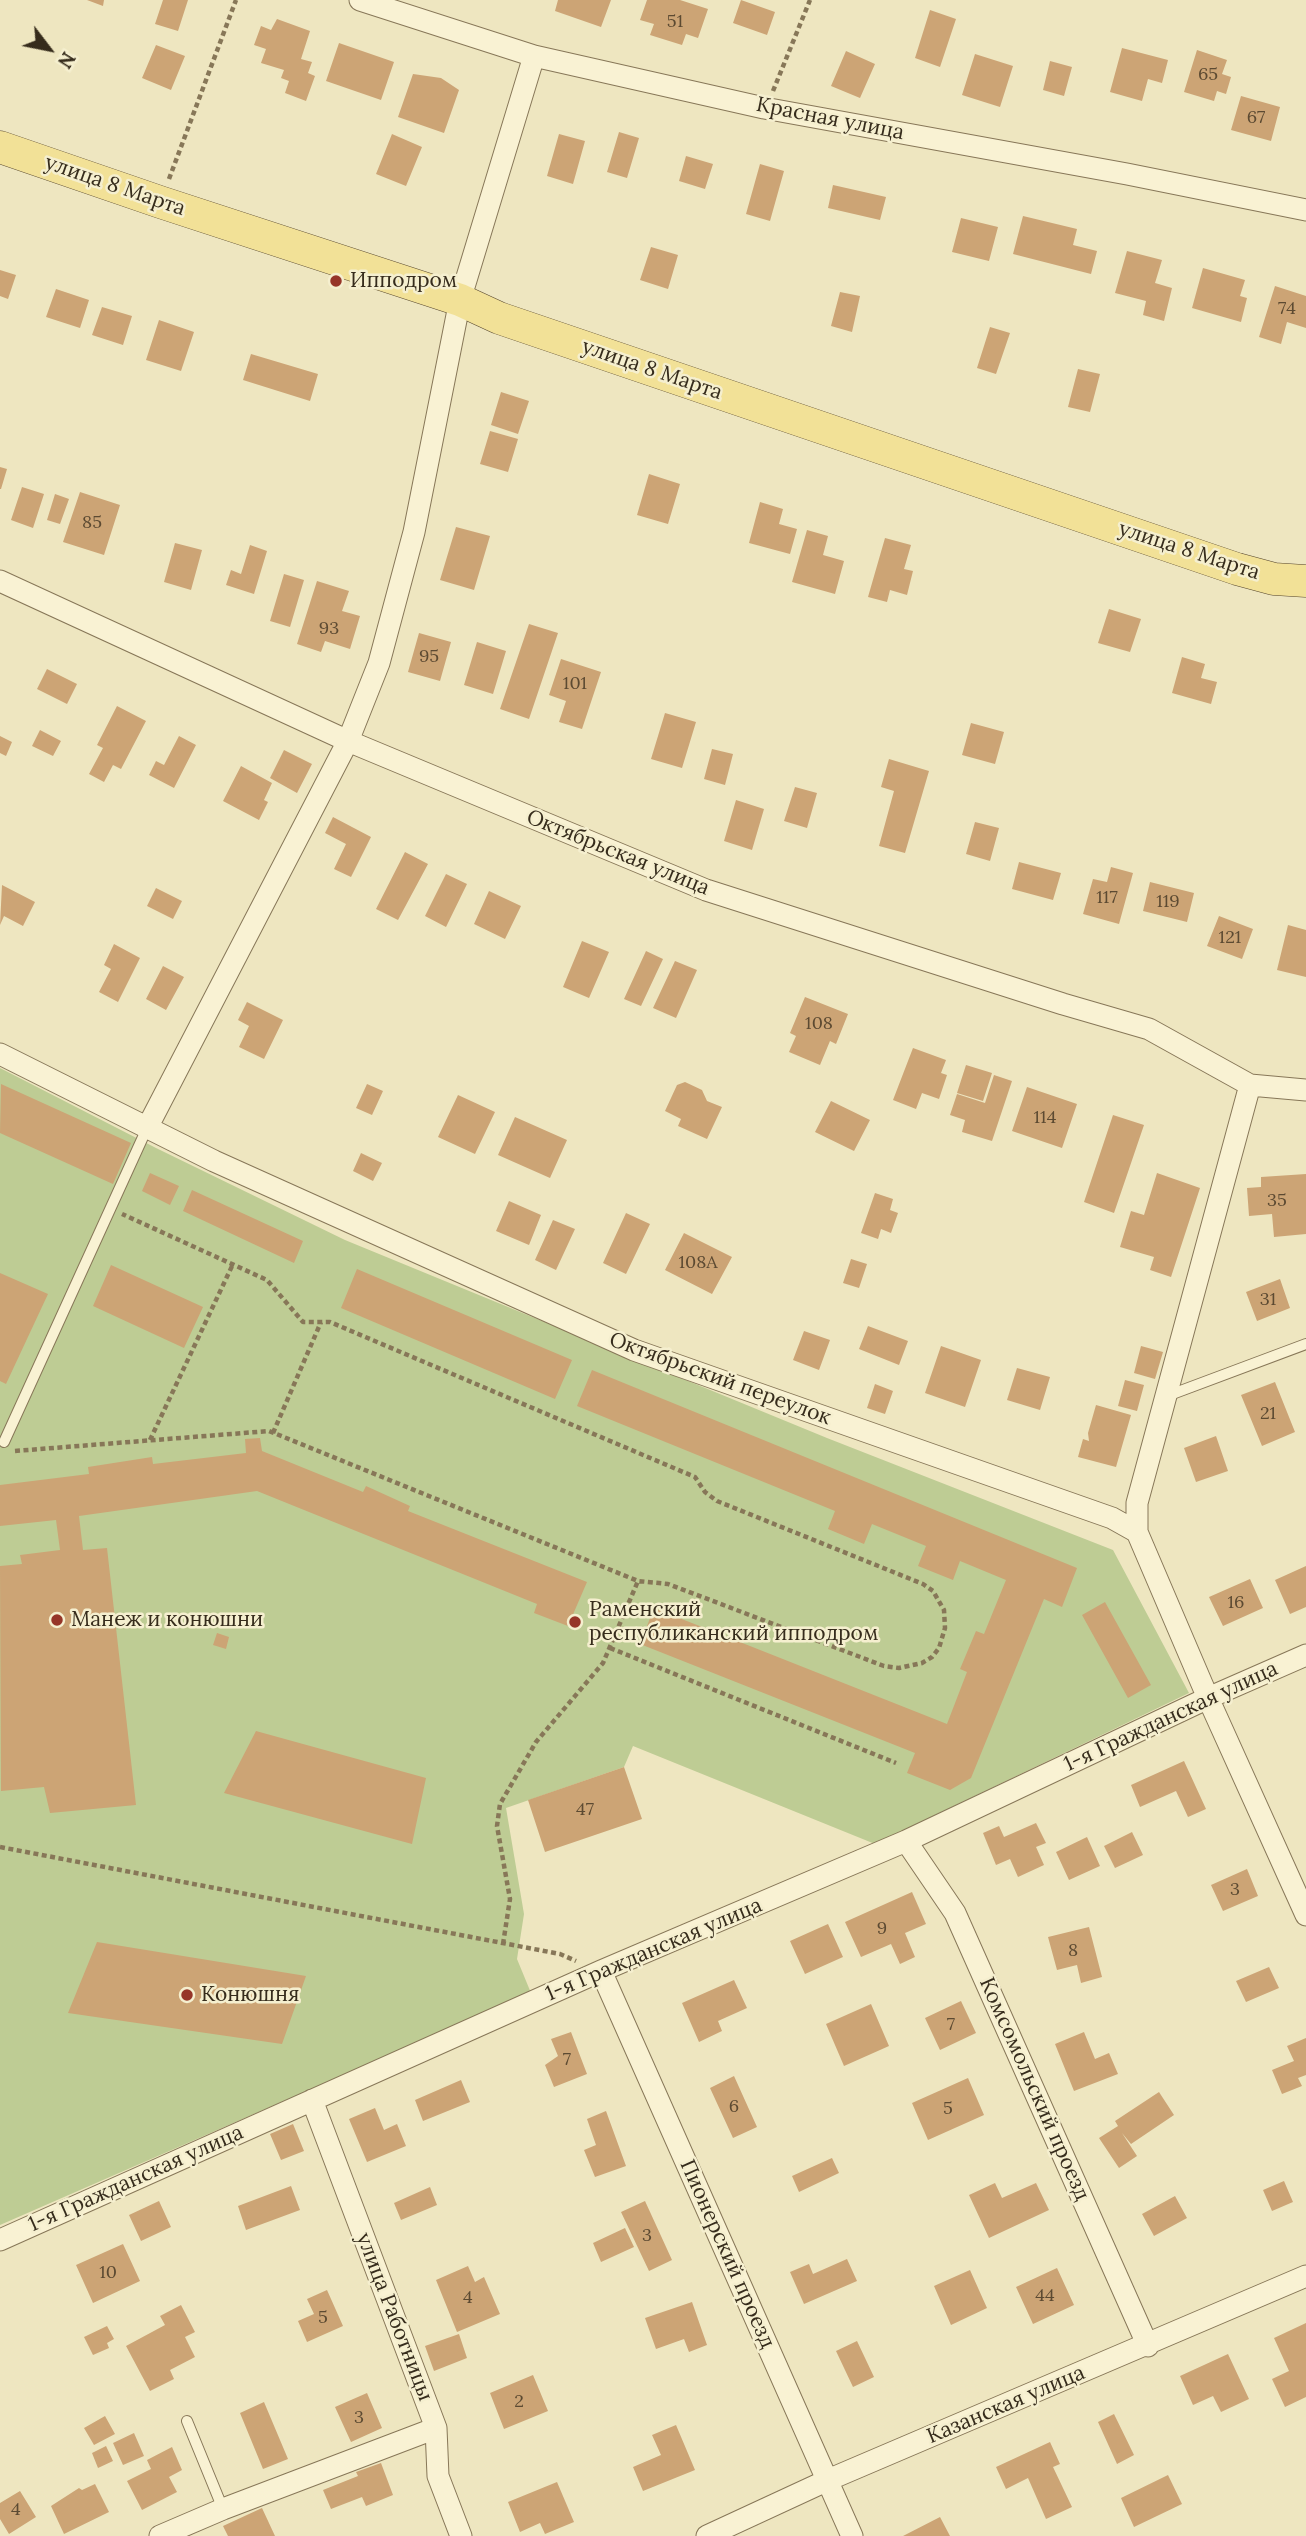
<!DOCTYPE html>
<html>
<head>
<meta charset="utf-8">
<style>
  body { margin:0 }
  #map { position:relative; width:1306px; height:2536px; overflow:hidden; background:#eee6c0; font-family:Lora,serif }
  canvas { display:block }
  .north { position:absolute; left:14px; top:14px; width:70px; height:70px; -webkit-text-stroke:5px #f5efcf; paint-order:stroke; rotate:122deg; font-size:19px; font-weight:700; line-height:28px; text-align:center; color:#362c1c }
  .north::after { content:''; display:block; margin:auto; width:24px; height:32px; background:#362c1c; clip-path:polygon(50% 0,100% 100%,50% 72%,0 100%) }
</style>
</head>
<body>
<div id="map">
<canvas width="1306" height="2536"></canvas>
<div class="north">N</div>
</div>
<script>
const context = document.querySelector('canvas').getContext('2d');
context.lineJoin = 'round';
function paint(path, color) { context.fillStyle = color; context.fill(path, 'evenodd'); }
const poly = rows => new Path2D(rows.map(r => 'M' + r).join(''));
function strokePath(path, color, width, dash) { context.strokeStyle = color; context.lineWidth = width; context.lineCap = dash ? 'butt' : 'round'; context.setLineDash(dash || []); context.stroke(path); }
function label(font, color, halo, rows, align = 'center') {
  context.font = font + ' Lora,serif'; context.lineWidth = 5; context.setLineDash([]); context.textBaseline = 'middle'; context.strokeStyle = halo; context.fillStyle = color; for (const [text, x, y, turn = 0] of rows) {
    context.save(); context.translate(x, y); context.rotate((+turn || 0) * Math.PI / 180); context.textAlign = isNaN(turn) ? turn : align; if (halo) context.strokeText(text, 0, 0); context.fillText(text, 0, 0); context.restore();
  }
}
paint(poly([
  [0,1068,156,1148,345,1240,827,1438,1113,1550,1189,1693,875,1844,633,1746,624,1767,506,1808,524,1914,517,1959,531,1993,0,2225]
]), '#becc94');
paint(poly([
  [87,0,104,0,103,6],
  [163,0,188,0,178,31,155,24],
  [558,0,611,0,601,27,555,11],
  [647,0,680,0,708,9,698,38,686,34,682,45,650,35,654,24,640,20],
  [741,0,775,12,767,35,733,23],
  [930,10,956,19,940,67,915,58],
  [277,19,310,31,301,59,312,62,308,73,315,76,306,101,285,93,289,81,281,78,284,70,261,63,266,49,254,45,261,26,271,30],
  [339,43,394,62,381,100,326,81],
  [156,45,185,56,171,90,142,78],
  [1122,48,1168,60,1162,83,1148,79,1142,101,1110,92],
  [1197,50,1227,60,1222,74,1231,77,1226,94,1217,91,1214,101,1184,92],
  [846,51,875,64,860,98,831,86],
  [975,54,1013,66,1000,107,962,95],
  [1050,61,1072,67,1064,96,1043,90],
  [413,74,441,78,459,90,444,133,398,117],
  [1241,96,1280,107,1271,141,1231,130],
  [619,132,639,138,627,178,607,172],
  [392,134,422,147,406,186,376,174],
  [559,134,585,141,573,184,547,176],
  [686,156,713,164,705,189,679,181],
  [760,164,784,171,770,221,746,214],
  [833,185,886,197,880,220,828,208],
  [1023,216,1077,229,1073,245,1097,251,1091,274,1013,254],
  [961,218,998,227,989,261,952,252],
  [651,247,678,255,668,289,640,280],
  [1127,251,1162,260,1155,283,1172,288,1164,321,1143,315,1146,301,1115,293],
  [1203,268,1245,280,1240,296,1247,298,1241,322,1192,308],
  [0,270,16,275,8,299,0,296],
  [1275,286,1306,296,1306,328,1287,322,1281,344,1259,337],
  [56,289,89,300,80,328,46,317],
  [840,292,860,296,852,332,831,326],
  [102,307,132,316,123,345,92,335],
  [159,320,194,332,181,371,146,360],
  [990,327,1010,333,996,374,977,368],
  [251,354,318,374,310,401,243,380],
  [1078,369,1100,374,1090,412,1068,407],
  [501,392,529,401,518,434,491,425],
  [490,431,518,439,508,472,480,464],
  [0,467,7,469,1,489,0,489],
  [649,474,680,484,668,524,637,515],
  [22,487,44,494,33,528,11,520],
  [80,492,120,505,104,555,63,542],
  [55,494,69,499,60,524,47,520],
  [760,502,783,509,779,524,797,529,790,554,749,543],
  [456,527,490,536,474,590,440,580],
  [807,530,828,536,823,555,844,561,835,594,792,582],
  [885,538,911,545,904,569,913,571,907,595,890,590,887,602,868,597],
  [175,543,202,550,191,590,164,582],
  [250,545,267,551,254,594,226,585,231,570,241,574],
  [284,574,304,580,290,627,270,621],
  [317,581,349,591,342,611,360,616,350,649,325,641,321,652,297,644],
  [1109,609,1141,619,1130,652,1098,643],
  [529,624,558,633,529,719,500,709],
  [419,633,451,642,440,681,408,672],
  [477,642,506,651,493,694,464,685],
  [1182,657,1205,664,1201,678,1217,682,1211,704,1172,693],
  [561,659,601,672,582,729,559,722,566,701,549,695],
  [47,669,77,684,67,704,37,689],
  [117,706,146,721,121,769,113,765,104,782,89,774,103,748,97,745],
  [665,713,696,722,682,768,651,759],
  [971,723,1004,732,995,764,962,755],
  [40,730,61,741,53,756,32,746],
  [0,736,12,742,6,756,0,753],
  [179,736,196,745,174,788,149,775,156,761,164,765],
  [712,749,733,754,725,785,704,779],
  [284,750,312,764,297,793,270,778],
  [889,759,929,771,905,853,879,846,894,791,881,787],
  [241,766,272,783,264,800,268,802,259,820,223,801],
  [795,787,817,793,807,828,784,821],
  [736,800,764,809,752,850,724,841],
  [333,817,371,837,351,877,334,869,346,844,325,833],
  [975,822,999,828,990,861,966,854],
  [405,852,428,864,398,920,376,909],
  [1019,862,1061,873,1053,900,1012,889],
  [1111,867,1133,873,1119,924,1083,914,1093,879,1107,882],
  [446,874,467,884,446,927,425,916],
  [1150,882,1194,893,1187,922,1143,911],
  [2,885,35,902,23,926,4,916,0,925],
  [156,888,182,901,173,919,147,906],
  [489,891,521,906,505,939,474,924],
  [1219,916,1253,929,1242,959,1207,946],
  [1288,925,1306,930,1306,977,1277,970],
  [582,941,609,952,589,998,563,987],
  [114,944,140,958,118,1002,99,992,111,969,104,965],
  [646,951,663,959,641,1006,624,999],
  [675,961,697,970,676,1018,653,1008],
  [163,966,184,977,166,1010,146,999],
  [805,997,848,1014,836,1044,830,1041,820,1065,789,1052,796,1036,790,1033],
  [247,1002,283,1020,264,1059,239,1047,249,1026,238,1020],
  [913,1048,946,1060,941,1073,947,1075,939,1099,922,1093,916,1109,893,1100],
  [966,1065,992,1073,983,1101,957,1093],
  [994,1075,1012,1081,992,1141,962,1132,965,1120,950,1115,957,1094,985,1103],
  [685,1082,702,1090,707,1101,722,1107,707,1139,678,1126,681,1119,665,1111,677,1085],
  [1,1084,131,1143,113,1184,0,1133],
  [367,1084,383,1091,372,1115,356,1108],
  [1027,1087,1077,1104,1062,1148,1012,1131],
  [458,1095,495,1112,475,1154,438,1137],
  [831,1101,870,1120,854,1151,815,1132],
  [1113,1115,1144,1125,1114,1213,1084,1202],
  [515,1117,567,1140,550,1178,498,1155],
  [361,1153,382,1163,373,1181,353,1171],
  [150,1173,179,1186,170,1205,142,1191],
  [1157,1173,1200,1188,1171,1277,1150,1270,1154,1257,1120,1247,1131,1211,1144,1215],
  [1306,1174,1306,1234,1274,1237,1272,1214,1249,1216,1247,1188,1261,1187,1261,1177],
  [192,1190,303,1241,294,1263,183,1211],
  [875,1193,893,1199,890,1210,898,1213,891,1233,881,1229,878,1239,861,1233],
  [509,1201,541,1215,529,1245,496,1231],
  [626,1213,650,1224,626,1274,603,1263],
  [553,1220,575,1229,556,1270,535,1260],
  [684,1233,732,1257,712,1294,665,1270],
  [851,1259,867,1264,859,1288,843,1283],
  [111,1265,203,1307,184,1348,93,1306],
  [357,1269,572,1360,555,1399,341,1308],
  [0,1273,48,1294,6,1384,0,1381],
  [1280,1279,1290,1308,1257,1321,1246,1292],
  [868,1326,908,1341,899,1365,859,1349],
  [804,1331,830,1340,819,1370,793,1360],
  [941,1346,981,1360,965,1407,925,1393],
  [1141,1346,1163,1352,1155,1379,1134,1373],
  [1017,1368,1050,1377,1040,1410,1007,1400],
  [592,1370,1077,1568,1062,1607,1044,1599,971,1778,950,1790,907,1773,915,1753,640,1644,654,1608,947,1724,967,1672,960,1669,976,1631,984,1634,1006,1580,960,1561,953,1580,918,1566,926,1546,872,1524,864,1544,828,1529,835,1511,577,1406],
  [1125,1380,1144,1385,1137,1411,1118,1406],
  [1275,1382,1295,1432,1262,1446,1241,1395],
  [875,1384,893,1391,885,1414,867,1408],
  [1096,1405,1131,1415,1116,1467,1078,1457,1083,1439,1089,1441,1088,1433],
  [1216,1436,1228,1471,1196,1482,1184,1448],
  [260,1438,262,1451,363,1492,366,1486,410,1506,408,1511,587,1582,568,1626,534,1613,537,1604,257,1491,79,1516,83,1550,107,1548,136,1805,50,1813,44,1787,1,1791,0,1566,22,1564,20,1555,60,1550,56,1520,0,1526,0,1485,89,1474,88,1467,152,1457,153,1464,246,1453,245,1439],
  [1306,1566,1306,1607,1290,1614,1275,1580],
  [1250,1579,1263,1608,1223,1626,1209,1597],
  [1105,1602,1151,1685,1128,1698,1082,1615],
  [217,1633,229,1637,226,1649,213,1645],
  [256,1731,426,1778,412,1844,224,1793],
  [1184,1761,1206,1809,1188,1817,1176,1791,1140,1807,1131,1785],
  [624,1767,642,1819,545,1852,528,1800],
  [1036,1823,1046,1843,1036,1847,1044,1865,1018,1877,1010,1859,996,1865,983,1833,999,1826,1004,1837],
  [1132,1832,1143,1855,1115,1868,1104,1846],
  [1087,1837,1100,1866,1069,1880,1056,1852],
  [1247,1869,1258,1896,1223,1911,1211,1885],
  [912,1892,926,1924,905,1933,915,1957,900,1964,891,1944,861,1957,845,1922],
  [828,1924,843,1957,805,1974,790,1941],
  [1089,1927,1102,1977,1081,1983,1077,1965,1057,1970,1048,1937],
  [97,1942,306,1976,282,2044,68,2013],
  [1269,1967,1279,1988,1246,2002,1236,1981],
  [734,1980,747,2008,718,2021,722,2031,699,2042,682,2003],
  [961,2001,976,2033,940,2050,925,2018],
  [871,2004,889,2046,844,2066,826,2024],
  [571,2032,587,2074,554,2087,545,2065,558,2056,551,2039],
  [1084,2032,1095,2059,1109,2053,1118,2074,1074,2091,1055,2044],
  [1306,2038,1306,2075,1298,2078,1302,2086,1282,2094,1272,2070,1294,2061,1287,2046],
  [734,2076,757,2127,733,2138,710,2088],
  [968,2078,984,2115,928,2140,912,2103],
  [461,2080,470,2102,423,2121,415,2100],
  [1159,2092,1174,2115,1131,2144,1122,2133,1137,2156,1119,2168,1099,2138,1118,2126,1115,2121],
  [375,2108,384,2130,397,2124,406,2146,367,2162,349,2119],
  [606,2111,626,2166,595,2177,584,2150,596,2145,587,2119],
  [293,2124,304,2151,281,2160,270,2134],
  [832,2158,839,2173,799,2192,792,2176],
  [1284,2181,1293,2202,1272,2211,1263,2190],
  [995,2183,1002,2198,1036,2183,1049,2210,989,2238,969,2195],
  [291,2186,300,2210,246,2230,238,2206],
  [430,2187,437,2205,401,2220,394,2203],
  [1175,2196,1187,2218,1154,2236,1142,2214],
  [159,2201,171,2227,141,2241,129,2215],
  [645,2201,672,2260,649,2271,621,2212],
  [625,2228,634,2247,601,2262,593,2243],
  [123,2244,140,2281,93,2303,76,2265],
  [847,2259,857,2281,804,2304,790,2272,809,2264,813,2274],
  [468,2266,475,2282,484,2277,500,2314,457,2332,436,2280],
  [1057,2268,1074,2305,1033,2324,1016,2287],
  [970,2270,987,2308,951,2325,934,2286],
  [327,2290,343,2326,307,2342,298,2321,314,2314,307,2299],
  [692,2302,707,2345,689,2352,684,2339,656,2349,645,2318],
  [181,2305,195,2332,185,2337,195,2357,170,2370,174,2379,150,2391,126,2346,165,2325,160,2316],
  [1306,2323,1306,2397,1285,2407,1272,2379,1289,2371,1274,2338],
  [107,2326,114,2339,107,2343,109,2348,93,2355,84,2337],
  [459,2334,467,2358,434,2371,425,2346],
  [857,2341,874,2377,853,2387,836,2351],
  [1228,2354,1249,2399,1221,2412,1213,2396,1193,2405,1180,2376],
  [533,2375,548,2411,504,2429,490,2393],
  [367,2393,382,2428,351,2442,335,2407],
  [264,2402,288,2459,263,2469,240,2413],
  [1114,2414,1134,2455,1117,2464,1098,2422],
  [105,2416,115,2434,94,2445,84,2428],
  [676,2425,695,2470,643,2491,633,2467,661,2455,652,2435],
  [134,2433,144,2456,123,2465,113,2443],
  [1050,2442,1060,2464,1053,2467,1072,2507,1046,2519,1028,2478,1006,2489,996,2467],
  [106,2446,113,2461,98,2468,92,2453],
  [172,2447,182,2470,169,2477,177,2492,142,2510,127,2481,151,2469,147,2460],
  [381,2463,393,2495,366,2506,362,2497,331,2509,323,2490,358,2476,356,2472],
  [1168,2475,1182,2504,1134,2527,1121,2498],
  [557,2482,574,2522,545,2534,540,2523,520,2532,508,2502],
  [95,2484,109,2512,64,2534,51,2506,79,2488,82,2490],
  [20,2491,36,2517,9,2534,0,2519,0,2503],
  [262,2508,275,2536,228,2536,223,2526],
  [940,2517,950,2536,903,2536]
]), '#cca475');
const lane = poly([
  [1167,1396,1306,1344],
  [4,1442,148,1126],
  [187,2421,223,2509]
]);
const street = poly([
  [360,0,534,56,764,108,1127,174,1306,210],
  [0,581,348,741,706,890,1063,1004,1149,1029,1250,1085,1306,1090],
  [0,1054,214,1161,634,1350,1112,1518,1137,1532,1208,1698,1306,1915],
  [148,1126,348,741,379,663,414,532,460,300,534,56],
  [1137,1532,1137,1503,1250,1085],
  [906,1841,955,1913,1148,2346],
  [601,1971,852,2536],
  [312,2100,436,2428,438,2476,461,2536],
  [0,2240,601,1971,906,1841,1208,1698,1306,1655],
  [160,2536,223,2509,436,2428],
  [707,2536,828,2480,1306,2276]
]);
const primary = poly([
  [0,147,160,202,460,300,499,318,1237,569,1274,579,1306,581]
]);
strokePath(lane, '#877758', 12);
strokePath(street, '#877758', 23);
strokePath(primary, '#54442c', 33);
strokePath(poly([
  [773,91,810,0],
  [169,179,236,0],
  [273,1433,321,1322],
  [150,1440,233,1264],
  [15,1451,269,1431,638,1581,668,1584,884,1666,899,1668,922,1663,932,1657,939,1648,945,1628,944,1610,933,1591,923,1584,717,1501,705,1492,695,1477,330,1322,303,1322,267,1280,122,1214],
  [610,1648,896,1763],
  [0,1847,560,1954,576,1961],
  [503,1944,510,1899,497,1826,500,1804,536,1742,603,1663,638,1581]
]), '#877758', 4.5, [5, 3.5]);
strokePath(lane, '#f9f2d3', 10);
strokePath(street, '#f9f2d3', 21);
strokePath(primary, '#f2e197', 32);
for (const [x, y, r, color] of [
  [336,281,7,"#963528"],
  [57,1620,7,"#963528"],
  [575,1622,7,"#963528"],
  [187,1995,7,"#963528"]
]) { const dot = new Path2D(); dot.arc(x, y, r, 0, 2 * Math.PI); context.fillStyle = color; context.fill(dot); strokePath(dot, '#f5efcf', 2.5); }
label('18px', '#5c4a32', null, [
  ["51",675,22],
  ["65",1208,75],
  ["67",1256,118],
  ["74",1287,309],
  ["85",92,523],
  ["93",329,629],
  ["95",429,657],
  ["101",575,684],
  ["117",1107,898],
  ["119",1168,902],
  ["121",1230,938],
  ["108",819,1024],
  ["114",1045,1118],
  ["35",1277,1201],
  ["108А",698,1263],
  ["31",1268,1300],
  ["21",1268,1414],
  ["16",1236,1603],
  ["47",585,1810],
  ["3",1235,1890],
  ["9",882,1929],
  ["8",1073,1951],
  ["7",951,2025],
  ["7",567,2060],
  ["6",734,2107],
  ["5",948,2109],
  ["3",647,2236],
  ["10",108,2273],
  ["44",1045,2296],
  ["4",468,2298],
  ["5",323,2318],
  ["2",519,2402],
  ["3",359,2418],
  ["4",16,2510]
]);
label('21px', '#362c1c', '#f5efcf', [
  ["Красная улица",830,119,11],
  ["улица 8 Марта",115,186,19],
  ["улица 8 Марта",652,370,19],
  ["улица 8 Марта",1189,551,18],
  ["Октябрьская улица",618,853,22],
  ["Октябрьский переулок",720,1379,20],
  ["1-я Гражданская улица",1171,1717,-25],
  ["1-я Гражданская улица",654,1950,-23],
  ["Комсомольский проезд",1034,2089,66],
  ["1-я Гражданская улица",136,2179,-24],
  ["Пионерский проезд",727,2254,66],
  ["улица Работницы",394,2317,69],
  ["Казанская улица",1006,2405,-23]
]);
label('21px', '#362c1c', '#f5efcf', [
  ["Ипподром",350,281],
  ["Раменский",589,1610],
  ["республиканский ипподром",589,1634],
  ["Манеж и конюшни",71,1620],
  ["Конюшня",201,1995]
], 'left');
</script>
</body>
</html>
